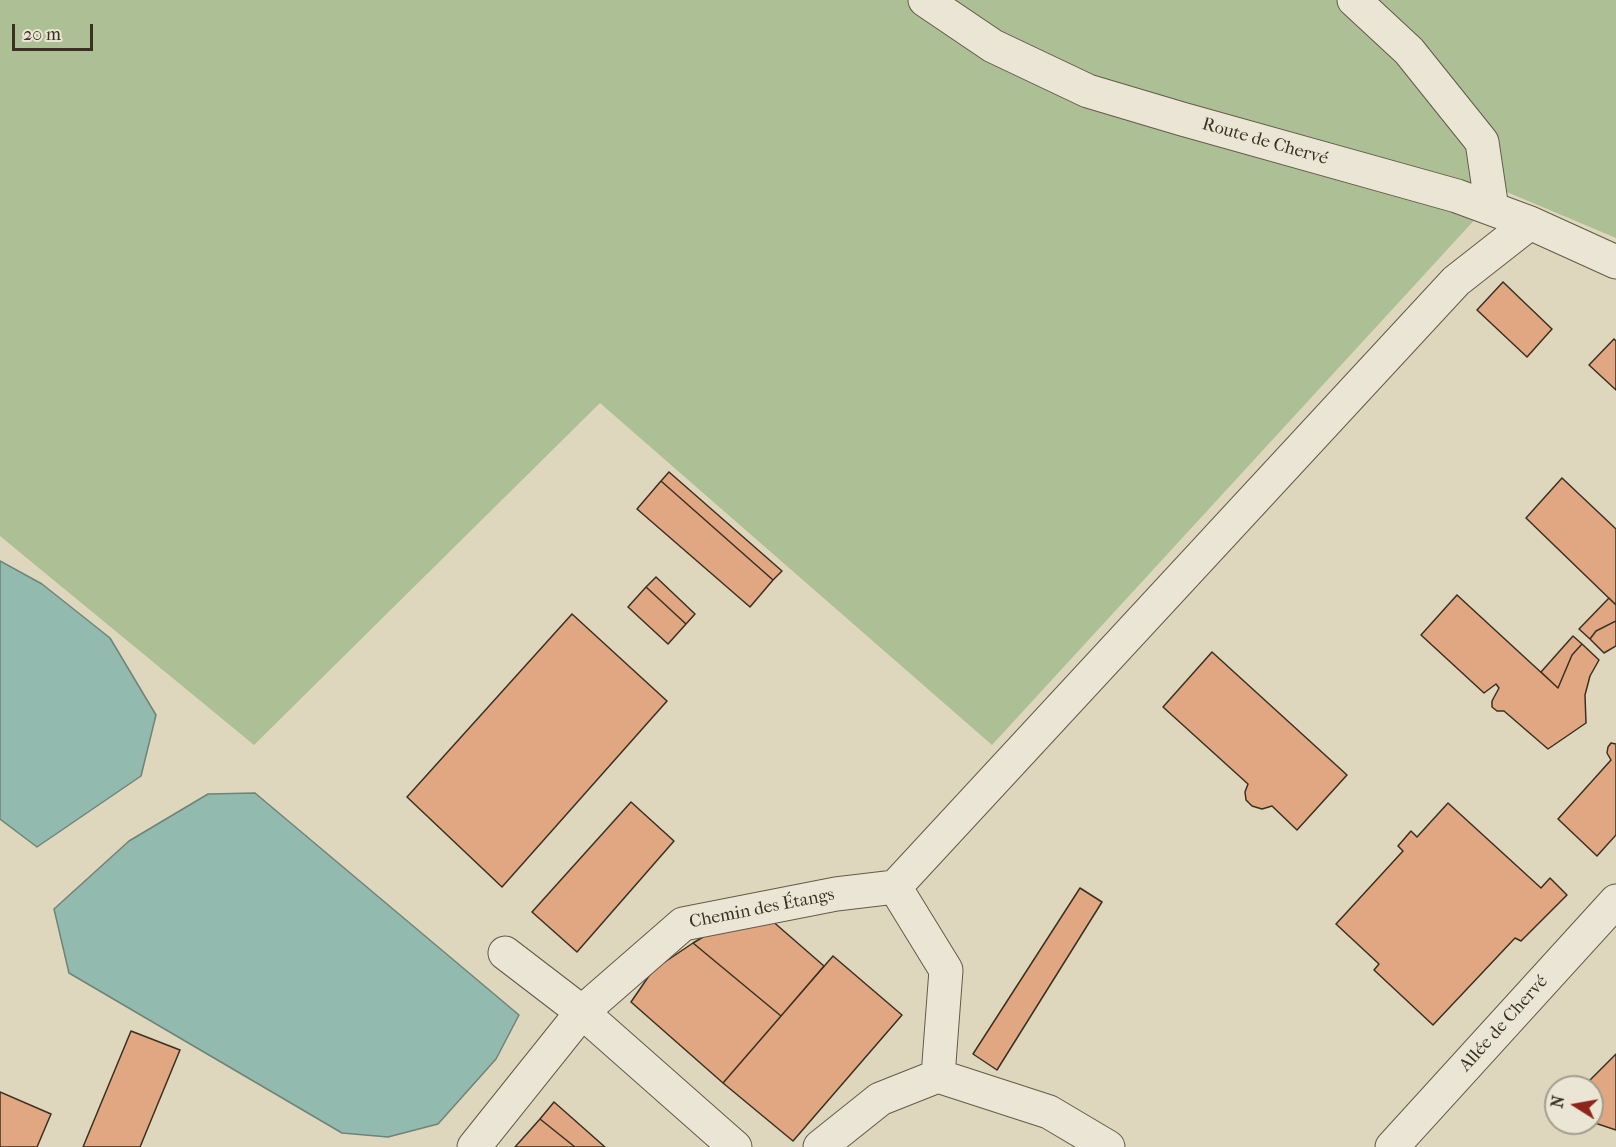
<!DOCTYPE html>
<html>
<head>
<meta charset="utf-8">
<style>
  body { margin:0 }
  #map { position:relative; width:1616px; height:1147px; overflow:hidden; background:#dfd7bd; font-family:"IM FELL French Canon",serif }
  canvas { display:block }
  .north { position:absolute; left:1544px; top:1075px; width:60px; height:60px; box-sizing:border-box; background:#eae5d4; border:2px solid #a49d8d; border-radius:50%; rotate:281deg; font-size:16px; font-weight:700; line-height:24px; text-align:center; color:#3b3022 }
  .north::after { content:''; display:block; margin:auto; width:21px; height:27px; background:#8f2418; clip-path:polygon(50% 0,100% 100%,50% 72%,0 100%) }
  .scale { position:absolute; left:12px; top:24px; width:81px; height:27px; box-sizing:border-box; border:3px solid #3b3022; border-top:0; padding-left:8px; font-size:18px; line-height:21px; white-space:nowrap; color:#3b3022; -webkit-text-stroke:4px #eae5d4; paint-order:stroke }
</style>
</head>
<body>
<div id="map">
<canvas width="1616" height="1147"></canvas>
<div class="north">N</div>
<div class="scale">20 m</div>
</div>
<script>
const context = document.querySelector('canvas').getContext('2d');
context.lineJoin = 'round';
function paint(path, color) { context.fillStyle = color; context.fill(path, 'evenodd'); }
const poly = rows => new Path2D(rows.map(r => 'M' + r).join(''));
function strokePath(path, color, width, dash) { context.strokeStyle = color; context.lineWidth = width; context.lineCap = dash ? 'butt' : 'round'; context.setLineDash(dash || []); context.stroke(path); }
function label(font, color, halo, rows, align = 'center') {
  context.font = font + ' "IM FELL French Canon",serif'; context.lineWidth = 4.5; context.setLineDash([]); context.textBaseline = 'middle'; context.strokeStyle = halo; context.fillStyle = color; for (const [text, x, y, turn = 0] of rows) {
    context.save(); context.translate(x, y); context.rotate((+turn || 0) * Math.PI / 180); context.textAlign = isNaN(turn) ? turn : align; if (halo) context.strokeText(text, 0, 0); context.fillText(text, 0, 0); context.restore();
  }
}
paint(poly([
  [0,0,1616,0,1616,238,1502,190,992,745,600,403,254,745,0,536]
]), '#acbf95');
const water = poly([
  [0,561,42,584,110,638,156,715,141,776,37,847,0,819,0,561],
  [255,793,519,1015,496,1059,438,1124,388,1137,342,1133,69,973,54,909,129,841,208,794,255,793]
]);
paint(water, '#93baaf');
strokePath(water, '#708377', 1.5);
const building = poly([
  [1503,282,1552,329,1527,357,1477,310,1503,282],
  [1614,339,1616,341,1616,390,1589,365,1614,339],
  [669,472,782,571,773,580,661,481,669,472],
  [1562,478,1616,529,1616,605,1526,518,1562,478],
  [661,481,773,580,750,607,637,509,661,481],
  [656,577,695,614,686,624,646,587,656,577],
  [646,587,686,624,668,644,628,607,646,587],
  [1457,595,1558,688,1572,655,1582,644,1599,660,1590,676,1585,695,1586,723,1548,749,1504,711,1497,711,1492,707,1492,701,1499,688,1496,684,1484,693,1421,635,1457,595],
  [1609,598,1616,605,1616,621,1596,631,1590,639,1579,629,1609,598],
  [572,614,667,701,502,887,407,797,572,614],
  [1616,621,1616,646,1604,653,1590,639,1596,631,1616,621],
  [1573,636,1582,644,1572,655,1558,688,1541,672,1573,636],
  [1212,652,1347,775,1297,830,1272,806,1262,809,1252,806,1246,800,1245,792,1248,784,1163,707,1212,652],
  [1611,743,1616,744,1616,835,1597,856,1558,819,1611,760,1607,753,1608,747,1611,743],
  [631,802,674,841,577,952,532,912,631,802],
  [1448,803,1541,888,1550,878,1567,895,1521,941,1515,938,1433,1025,1374,970,1379,964,1336,924,1403,851,1398,846,1411,831,1417,837,1448,803],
  [1080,888,1102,902,997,1070,973,1054,1080,888],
  [770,919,824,966,781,1016,693,943,720,927,770,919],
  [693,943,781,1016,723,1083,631,1002,653,970,693,943],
  [833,956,902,1015,793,1141,723,1083,833,956],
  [131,1031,180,1050,140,1147,83,1147,131,1031],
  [1616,1054,1616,1130,1592,1122,1592,1087,1583,1087,1616,1054],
  [0,1092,51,1114,37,1147,0,1147,0,1092],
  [554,1102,605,1147,575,1147,540,1119,554,1102],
  [540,1119,575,1147,515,1147,540,1119]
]);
paint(building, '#e0a782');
strokePath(building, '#3b3022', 1.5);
const minor = poly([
  [925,0,993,46,1088,91,1182,119,1457,196,1530,223,1616,262],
  [1354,0,1409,51,1482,142,1492,209],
  [895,887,1456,281,1530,223],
  [895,887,946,970,938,1076,1049,1112,1108,1147],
  [505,953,582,1012,735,1147],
  [474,1147,582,1012,683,924,836,894,895,887],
  [820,1147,880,1099,938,1076],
  [1392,1147,1616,901]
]);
strokePath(minor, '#645a49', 35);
strokePath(minor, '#eae5d4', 33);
label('18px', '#3b3022', '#eae5d4', [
  ["Route de Chervé",1265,142,16],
  ["Chemin des Étangs",762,909,-11],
  ["Allée de Chervé",1504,1024,-48]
]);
</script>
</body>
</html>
